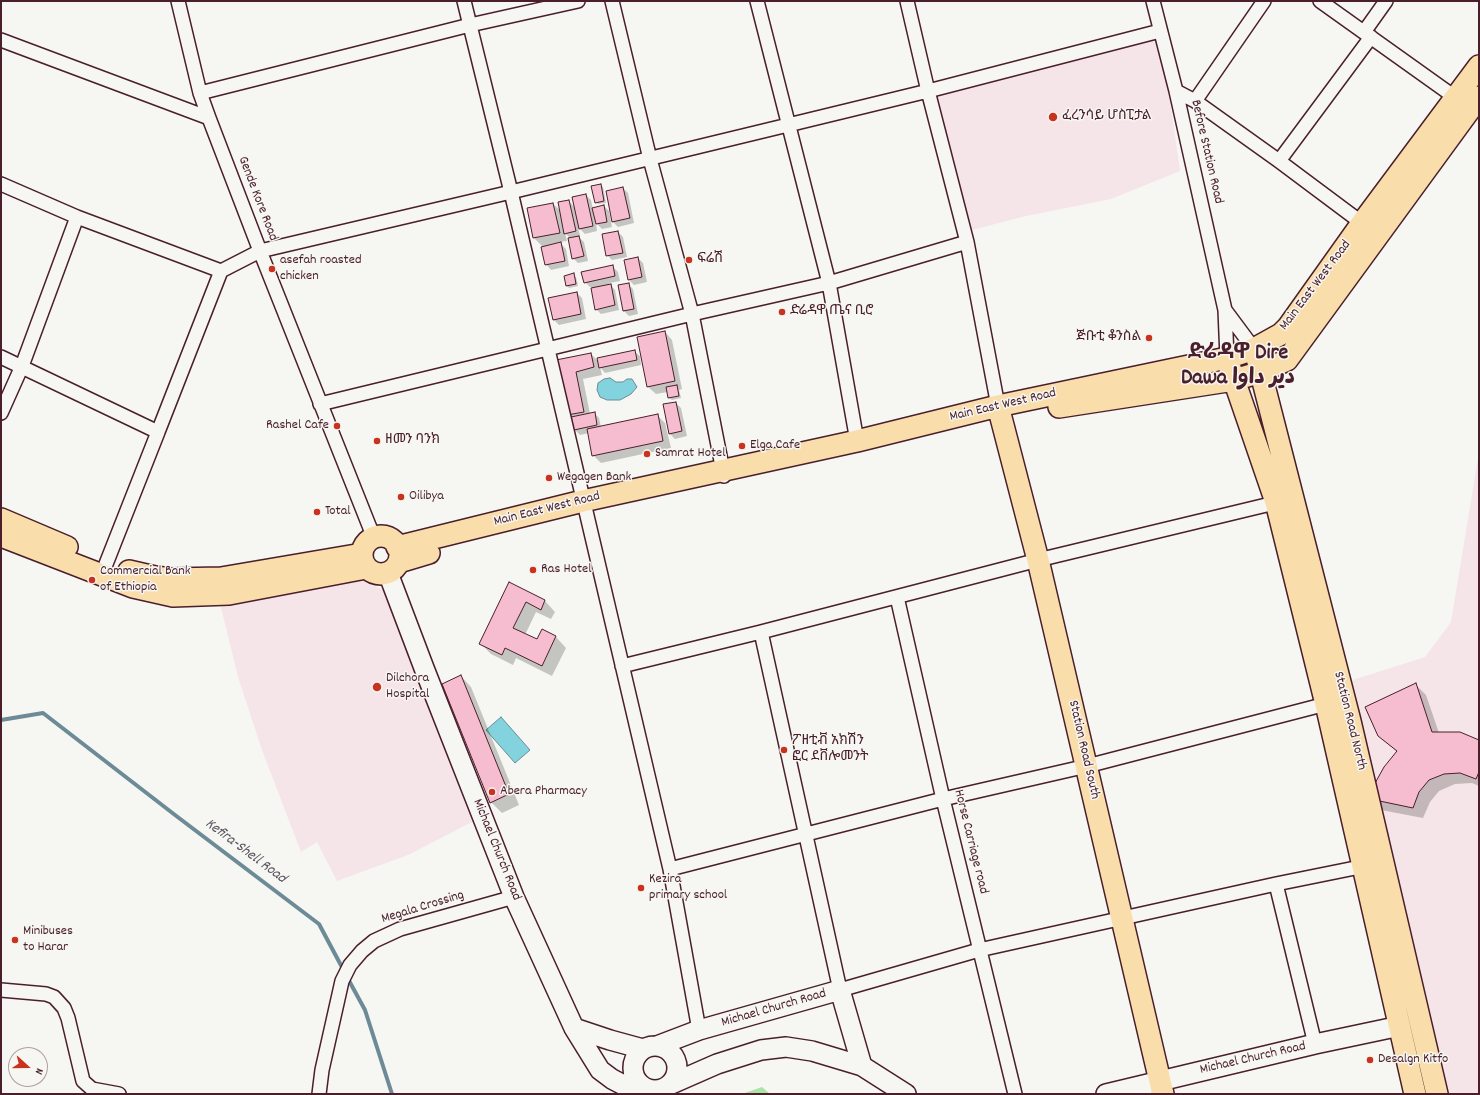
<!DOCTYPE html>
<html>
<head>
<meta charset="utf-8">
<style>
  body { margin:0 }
  #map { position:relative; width:1480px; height:1095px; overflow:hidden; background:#f6f6f2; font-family:Dekko,sans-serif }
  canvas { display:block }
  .frame { position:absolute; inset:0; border:2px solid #4a1f2b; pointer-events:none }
  .north { position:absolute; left:8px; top:1047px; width:40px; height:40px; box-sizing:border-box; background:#f6f6f2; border:1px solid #b1a0a2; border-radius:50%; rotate:111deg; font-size:11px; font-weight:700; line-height:16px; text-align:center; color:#4a1f2b }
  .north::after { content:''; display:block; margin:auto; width:14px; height:18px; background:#c8321e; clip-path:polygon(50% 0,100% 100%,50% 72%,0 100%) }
</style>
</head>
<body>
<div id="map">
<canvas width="1480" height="1095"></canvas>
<div class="frame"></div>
<div class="north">N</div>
</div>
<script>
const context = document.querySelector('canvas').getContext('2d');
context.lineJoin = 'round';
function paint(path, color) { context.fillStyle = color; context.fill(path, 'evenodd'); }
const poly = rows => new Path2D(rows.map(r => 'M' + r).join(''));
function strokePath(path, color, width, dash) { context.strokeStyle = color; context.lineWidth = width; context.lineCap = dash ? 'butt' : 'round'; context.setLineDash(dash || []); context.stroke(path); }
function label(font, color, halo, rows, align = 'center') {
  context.font = font + ' Dekko,"Playpen Sans Arabic","Noto Sans Ethiopic",sans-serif'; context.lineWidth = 3; context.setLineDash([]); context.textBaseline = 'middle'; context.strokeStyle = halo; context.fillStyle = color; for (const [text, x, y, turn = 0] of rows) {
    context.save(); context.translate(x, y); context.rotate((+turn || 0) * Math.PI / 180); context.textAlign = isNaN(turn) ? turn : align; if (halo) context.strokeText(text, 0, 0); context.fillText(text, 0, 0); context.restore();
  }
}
paint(poly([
  [1160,31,1180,171,1111,199,1026,216,964,232,927,87],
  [1479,452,1479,1094,1412,1094,1318,691,1425,657,1451,622],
  [364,579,368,584,385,590,476,820,408,855,337,881,317,842,301,852,262,750,238,677,220,603]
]), '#f6e5e8');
paint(poly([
  [762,1087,770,1094,742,1094]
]), '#ace3a6');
const water = poly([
  [610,378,616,382,623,382,627,379,632,379,637,387,631,394,620,400,607,400,600,397,597,390,598,383,604,379,610,378],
  [501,717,530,750,515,763,486,730,501,717]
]);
paint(water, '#82d3dd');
strokePath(water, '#6c8b96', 1);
paint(poly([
  [600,185,603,187,606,203,598,204,596,202],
  [623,188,628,193,634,223,618,227,613,222],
  [586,195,591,200,593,209,604,206,609,211,612,227,602,229,596,223,597,231,585,234,578,227,580,236,579,237,584,242,588,261,578,263,573,258,571,239,565,233,567,241,559,242,566,249,569,266,551,270,546,264,543,247,534,238,528,209,553,204,561,211,569,201,575,208],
  [618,232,623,237,627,257,612,260,607,255],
  [638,258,643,263,647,282,634,285,629,280],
  [613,267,618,272,620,281,609,283,615,290,619,310,601,314,596,309,592,287,590,287,585,282],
  [573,275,576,277,578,286,569,288,567,286,565,276],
  [628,284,633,289,638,314,629,316,624,311],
  [577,293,582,298,586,319,559,325,554,320],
  [665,332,672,340,682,389,679,390,681,398,672,400,669,398,668,392,656,394,648,387],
  [634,351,640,356,641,365,605,373,600,367,602,375,583,379,590,414,594,413,599,418,601,427,657,415,665,423,671,448,601,463,593,455,589,433,580,435,575,430,573,419,568,415,557,361,591,354,599,362],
  [676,403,681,408,687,436,675,439,670,434],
  [509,584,545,601,555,612,551,619,536,612,525,635,537,641,542,631,556,637,566,648,552,676,516,658,513,665,491,654,480,643],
  [461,676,471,687,519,805,502,813,491,802],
  [1416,685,1426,695,1439,733,1479,741,1479,786,1472,783,1455,784,1439,791,1430,802,1423,818,1381,810,1371,799,1397,752,1379,736]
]), '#0003');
strokePath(poly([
  [1,720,43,713,175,815,319,924,344,971],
  [347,977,365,1010,392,1094]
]), '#6c8b96', 4);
const building = poly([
  [601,184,604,201,595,203,591,186,601,184],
  [623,187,630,218,612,222,606,191,623,187],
  [586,194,593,226,579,229,572,197,586,194],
  [569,200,576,231,564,234,558,202,569,200],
  [553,203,560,233,533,238,527,208,553,203],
  [604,205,607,222,596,224,592,208,604,205],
  [618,231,623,253,606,256,602,234,618,231],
  [579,236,584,256,572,259,568,238,579,236],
  [561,242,565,261,545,265,541,247,561,242],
  [638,257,642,277,628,280,624,260,638,257],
  [613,265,615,276,584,283,581,272,613,265],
  [574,273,576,284,566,286,564,276,574,273],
  [629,283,634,309,623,311,618,285,629,283],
  [611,284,615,305,595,310,591,288,611,284],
  [577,292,581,314,553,320,548,298,577,292],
  [665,331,675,381,647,387,637,337,665,331],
  [635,350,637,360,599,368,597,358,635,350],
  [591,353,594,367,576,372,584,412,567,415,556,360,591,353],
  [677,385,679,396,668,398,666,387,677,385],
  [676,402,682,431,669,434,663,404,676,402],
  [595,412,597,425,574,430,571,417,595,412],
  [658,414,663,441,592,456,587,429,658,414],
  [509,582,545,600,541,610,526,602,513,628,537,639,542,629,556,636,542,666,505,648,502,655,479,644,509,582],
  [461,675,509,794,490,803,442,684,461,675],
  [1416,683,1432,732,1460,732,1479,740,1479,772,1476,779,1460,773,1444,774,1429,780,1419,792,1413,808,1370,799,1374,785,1384,767,1397,751,1378,736,1365,707,1416,683]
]);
paint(building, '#f6bdd0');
strokePath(building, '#4a1f2b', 1);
const street = poly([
  [178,1,200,93,209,118,260,251,374,538],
  [464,1,511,192,670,869,943,799,1087,766,1326,704],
  [612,1,650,159,692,314,724,476],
  [757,1,829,283,857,441],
  [907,1,927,87,967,242,998,406],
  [1153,1,1176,91,1225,310,1227,358],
  [1320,1,1456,98],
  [1364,32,1386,1],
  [1,40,209,118],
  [1176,91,1195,101,1279,161,1362,223],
  [200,93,470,25,578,1],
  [1195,101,1264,1],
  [1279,161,1371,37],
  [1,184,77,217,221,271,260,251,511,192,788,125,928,91,1160,31],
  [1225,310,1254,349],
  [1,357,158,432,106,564,104,576],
  [320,404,692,314,829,283,967,242],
  [1,413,22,366,77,217],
  [158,432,221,271],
  [897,597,943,799,1015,1094],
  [761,632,1038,560,1283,501],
  [622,666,761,632,840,990,979,950,1276,884,1370,865],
  [670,869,699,1030],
  [1276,884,1315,1044],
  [1,990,46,994,54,997,64,1008,68,1018,83,1081,92,1089,119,1094],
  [660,1090,662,1094],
  [319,1094,322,1070,342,981,350,965,362,951,374,941,400,929,514,897]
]);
const secondary = poly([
  [388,573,424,668,514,897,574,1028,600,1070,612,1079,629,1088,648,1089],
  [574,1028,610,1040,643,1049],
  '633 1068a22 22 0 1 1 44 0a22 22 0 1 1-44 0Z',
  [657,1046,699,1030,840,990,862,1066],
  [669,1085,717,1064,761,1050,786,1047,812,1051,862,1066,906,1094],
  [1106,1094,1315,1044,1400,1026]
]);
const primary = poly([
  [1257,358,1350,721,1437,1094],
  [1230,368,1276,502,1326,704,1415,1094],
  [998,406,1038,560,1163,1094],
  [1059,407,1234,380,1261,372,1287,360,1479,97],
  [1,519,67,547],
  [1,536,133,587,173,596,229,594,366,568],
  '362 555a19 19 0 1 1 38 0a19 19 0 1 1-38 0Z',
  [397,547,583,501,857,441,998,406,1227,358,1254,349,1281,334,1288,327,1362,223,1479,66],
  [399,562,429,553],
  [129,571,155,577,171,579,221,578,362,554]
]);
strokePath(street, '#4a1f2b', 16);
strokePath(secondary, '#4a1f2b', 22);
strokePath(primary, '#4a1f2b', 24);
strokePath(street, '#f6f6f2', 13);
strokePath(secondary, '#f6f6f2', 19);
strokePath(primary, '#f9deab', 21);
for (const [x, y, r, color] of [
  [1053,117,5,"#c8321e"],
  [689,260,4,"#c8321e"],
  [272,269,4,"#c8321e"],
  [782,312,4,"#c8321e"],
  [1149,338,4,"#c8321e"],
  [337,426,4,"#c8321e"],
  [377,441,4,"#c8321e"],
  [742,446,4,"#c8321e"],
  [647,454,4,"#c8321e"],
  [549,478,4,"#c8321e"],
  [401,497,4,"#c8321e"],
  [317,512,4,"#c8321e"],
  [533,570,4,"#c8321e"],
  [92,580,4,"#c8321e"],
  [377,687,5,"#c8321e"],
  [784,750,4,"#c8321e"],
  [492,792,4,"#c8321e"],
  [641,888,4,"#c8321e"],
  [15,940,4,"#c8321e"],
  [1370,1060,4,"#c8321e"]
]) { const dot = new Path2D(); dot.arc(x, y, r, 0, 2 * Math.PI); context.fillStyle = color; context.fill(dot); strokePath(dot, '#f6f6f2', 1.5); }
label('14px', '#4a1f2b', '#f6f6f2', [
  ["ፈረንሳይ ሆስፒታል",1062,117],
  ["ፍሬሽ",697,260],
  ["asefah roasted",280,261],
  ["chicken",280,277],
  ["ድሬዳዋ ጤና ቢሮ",790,312],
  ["ጅቡቲ ቆንስል",1141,338,"right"],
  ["Rashel Cafe",329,426,"right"],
  ["ዘመን ባንክ",385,441],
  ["Elga Cafe",750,446],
  ["Samrat Hotel",655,454],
  ["Wegagen Bank",557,478],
  ["Oilibya",409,497],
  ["Total",325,512],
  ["Ras Hotel",541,570],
  ["Commercial Bank",100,572],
  ["of Ethiopia",100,588],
  ["Dilchora",386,679],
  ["Hospital",386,695],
  ["ፖዘቲቭ አክሽን",792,742],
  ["ፎር ደቨሎመንት",792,758],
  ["Abera Pharmacy",500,792],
  ["Kezira",649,880],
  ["primary school",649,896],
  ["Minibuses",23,932],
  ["to Harar",23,948],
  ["Desalgn Kitfo",1378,1060]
], 'left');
label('14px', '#4a1f2b', '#f6f6f2', [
  ["Before Station Road",1206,152,77],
  ["Gende Kore Road",257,199,69],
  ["Main East West Road",1316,286,-53],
  ["Main East West Road",1003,406,-13],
  ["Main East West Road",547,510,-14],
  ["Station Road North",1349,721,76],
  ["Station Road South",1083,750,77],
  ["Horse Carriage road",970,842,76],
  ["Michael Church Road",496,850,68],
  ["Megala Crossing",423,908,-17],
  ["Michael Church Road",774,1009,-16],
  ["Michael Church Road",1253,1059,-13]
]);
label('italic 15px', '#5b5560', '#f6f6f2', [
  ["Kefira-Shell Road",245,852,37]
]);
label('bold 22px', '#4a1f2b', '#f6f6f2', [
  ["ድሬዳዋ Dire",1238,355],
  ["Dawa دير داوا",1238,380]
]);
</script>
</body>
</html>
